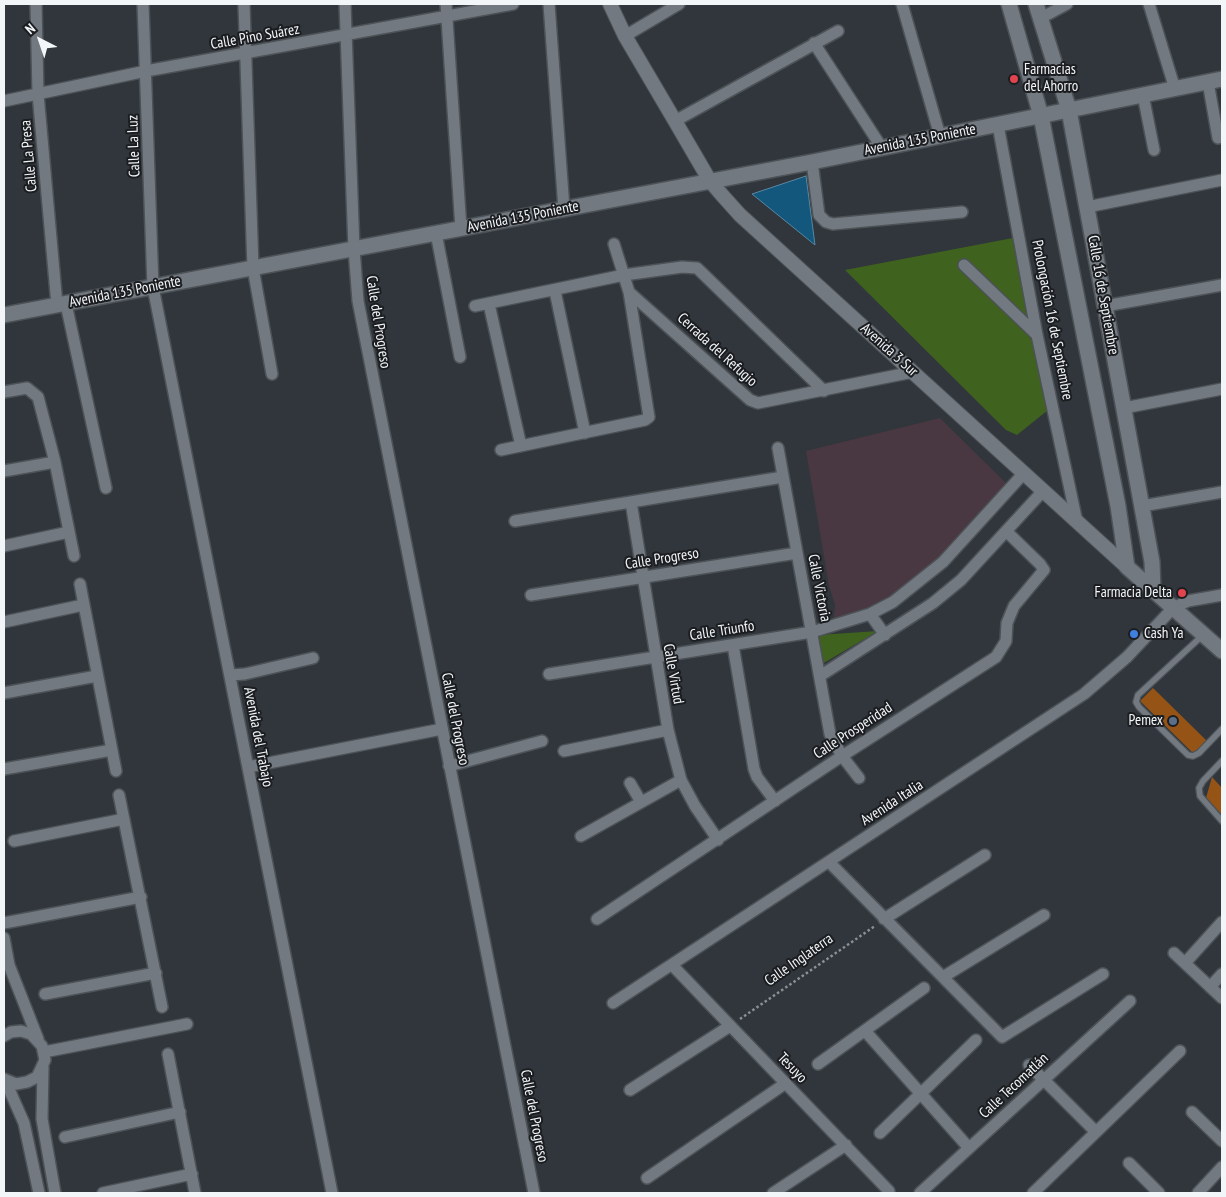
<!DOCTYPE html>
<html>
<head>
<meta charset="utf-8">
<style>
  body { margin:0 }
  #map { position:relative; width:1226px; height:1197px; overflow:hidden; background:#30363c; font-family:"PT Sans Narrow",sans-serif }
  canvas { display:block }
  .frame { position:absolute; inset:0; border:5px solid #f2f6f9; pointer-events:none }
  .north { position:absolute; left:15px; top:15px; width:50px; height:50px; -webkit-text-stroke:4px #1b1d20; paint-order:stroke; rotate:319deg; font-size:14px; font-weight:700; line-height:20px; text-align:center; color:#f2f6f9 }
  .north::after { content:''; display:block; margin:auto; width:18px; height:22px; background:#f2f6f9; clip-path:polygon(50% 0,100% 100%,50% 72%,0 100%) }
</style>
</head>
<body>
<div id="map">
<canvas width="1226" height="1197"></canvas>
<div class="frame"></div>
<div class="north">N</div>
</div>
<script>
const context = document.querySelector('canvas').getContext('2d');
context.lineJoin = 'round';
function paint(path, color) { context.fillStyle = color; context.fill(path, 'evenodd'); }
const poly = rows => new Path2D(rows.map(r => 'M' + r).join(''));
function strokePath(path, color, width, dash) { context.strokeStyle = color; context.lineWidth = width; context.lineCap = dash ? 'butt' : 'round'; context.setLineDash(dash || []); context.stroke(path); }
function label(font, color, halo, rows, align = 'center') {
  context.font = font + ' "PT Sans Narrow",sans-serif'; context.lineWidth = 4; context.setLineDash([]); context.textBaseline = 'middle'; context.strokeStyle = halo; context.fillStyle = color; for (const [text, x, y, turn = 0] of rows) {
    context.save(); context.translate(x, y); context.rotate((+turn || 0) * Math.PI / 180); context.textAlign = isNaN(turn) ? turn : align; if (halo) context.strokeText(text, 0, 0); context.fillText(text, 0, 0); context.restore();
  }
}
paint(poly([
  [940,418,1010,487,904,593,833,624,835,605,829,586,806,451]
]), '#493741');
paint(poly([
  [1018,237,1053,406,1017,435,1006,430,845,270],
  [878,631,822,664,818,635]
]), '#3f621e');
const water = poly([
  [806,176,815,245,752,194,806,176]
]);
paint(water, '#14577d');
strokePath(water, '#5787a2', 1);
paint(poly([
  [1153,688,1207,741,1194,754,1140,701],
  [1212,777,1222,788,1222,815,1206,798]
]), '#955416');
const service = poly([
  [1203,635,1138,695,1136,702,1139,707,1188,755,1193,756,1199,753,1222,729],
  [1222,761,1203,781,1199,788,1200,796,1222,821]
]);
const minor = poly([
  [36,4,38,94,57,305],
  [143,4,153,287,332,1193],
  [244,4,253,268,272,374],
  [345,4,354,249,358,301,534,1193],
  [446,4,461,229],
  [549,4,564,209],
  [902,4,940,136],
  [1149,4,1175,89],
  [1041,18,1067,4],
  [625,36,679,4],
  [814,43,882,148],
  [1208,82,1218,138],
  [1143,95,1154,150],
  [4,101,146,71,513,4],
  [675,121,838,31],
  [998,125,1037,335,1077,522],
  [812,162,819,215,826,222,833,224,962,212],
  [1087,207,1222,180],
  [436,233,460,357],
  [964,265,1037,335],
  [555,291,585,433],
  [629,292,750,400,758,403,913,372],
  [66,304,106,488],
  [489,304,521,446],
  [475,306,624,275,682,267,697,268,824,391],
  [1105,306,1222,285],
  [4,392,27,388,38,397,55,462,74,556],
  [1124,408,1222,389],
  [778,448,830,734,842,756,859,778],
  [501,450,645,420,649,417,629,292,614,244],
  [4,471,55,462],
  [631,502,668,730,681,780,695,806,718,840],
  [1142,506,1222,492],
  [515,521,783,477],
  [4,546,69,532],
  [80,584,116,771],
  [531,595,797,553],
  [870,614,885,635],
  [4,622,83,605],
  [733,645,754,769,757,777,775,801],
  [549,674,812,632,870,614,893,602,943,562,1024,473],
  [230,675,245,674,313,658],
  [820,676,933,603,961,580,1043,491],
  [4,693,97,676],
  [564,751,668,730],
  [449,766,542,741],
  [248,767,442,729],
  [4,769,112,750],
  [630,783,641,802],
  [119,795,162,1007],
  [581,836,681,780],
  [14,841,124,819],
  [829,862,1002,1037,1103,974],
  [597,919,842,756,996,657,1006,641,1007,623,1014,606,1044,570,1040,564,1006,531],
  [884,919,985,855],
  [4,923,141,897],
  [4,938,9,965,38,1039],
  [1174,953,1222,998],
  [1185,963,1222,922],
  [673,966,889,1191],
  [943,977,1044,915],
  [1210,987,1222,974],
  [45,994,156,973],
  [613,1003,1084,694,1127,657,1173,608,1188,601,1222,595],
  [866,1032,969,1148],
  [4,1036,11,1032,21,1031,31,1034,42,1046,45,1060,37,1077,27,1082,16,1084,4,1079],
  [44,1052,187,1024],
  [168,1054,195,1193],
  [818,1064,924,988],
  [1029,1065,1096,1132],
  [43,1067,42,1119,55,1193],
  [5,1080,24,1123,39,1193],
  [630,1090,730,1026],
  [1192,1112,1222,1141],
  [880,1133,976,1040],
  [65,1137,180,1112],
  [1129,1163,1159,1193],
  [647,1178,786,1083],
  [103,1193,192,1174],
  [773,1193,846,1145],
  [920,1193,1130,1001],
  [1033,1193,1180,1051],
  [1198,1193,1222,1167]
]);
const tertiary = poly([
  [610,4,625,36,675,121,710,181,722,195,740,215,1127,567]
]);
const secondary = poly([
  [1009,4,1041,116,1118,506,1127,567,1222,651],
  [1036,4,1069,110,1152,562,1153,590],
  [4,315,812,162,1222,79]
]);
strokePath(service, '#4c5256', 8);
strokePath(minor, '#4c5256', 14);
strokePath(tertiary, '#4c5256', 16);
strokePath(secondary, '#4c5256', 18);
strokePath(poly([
  [740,1019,875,926]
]), '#8b9095', 2.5, [2.5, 2.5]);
strokePath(service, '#727980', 5.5);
strokePath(minor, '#727980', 11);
strokePath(tertiary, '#727980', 14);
strokePath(secondary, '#727980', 15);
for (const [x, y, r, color] of [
  [1014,79,5,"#e0444e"],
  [1182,593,5,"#e0444e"],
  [1134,634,5,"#3f7fe0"],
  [1173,721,5,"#5c6f8a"]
]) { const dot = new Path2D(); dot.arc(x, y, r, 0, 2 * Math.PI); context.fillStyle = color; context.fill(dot); strokePath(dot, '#1b1d20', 2); }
label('15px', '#f2f6f9', '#1b1d20', [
  ["Calle Pino Suárez",255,37,-10],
  ["Avenida 135 Poniente",920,140,-11],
  ["Calle La Luz",134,146,-92],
  ["Calle La Presa",29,156,-95],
  ["Avenida 135 Poniente",523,217,-11],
  ["Avenida 135 Poniente",125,292,-11],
  ["Calle 16 de Septiembre",1103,295,80],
  ["Prolongación 16 de Septiembre",1052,320,79],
  ["Calle del Progreso",378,322,81],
  ["Cerrada del Refugio",717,350,42],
  ["Avenida 3 Sur",889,350,42],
  ["Calle Progreso",662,559,-9],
  ["Calle Victoria",819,588,79],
  ["Calle Triunfo",722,631,-9],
  ["Calle Virtud",673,674,80],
  ["Calle del Progreso",455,719,79],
  ["Calle Prosperidad",853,731,-33],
  ["Avenida del Trabajo",258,737,79],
  ["Avenida Italia",892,803,-33],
  ["Calle Inglaterra",799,960,-35],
  ["Tesuyo",792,1068,46],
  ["Calle Tecomatlán",1014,1086,-43],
  ["Calle del Progreso",534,1116,79]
]);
label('15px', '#f2f6f9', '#1b1d20', [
  ["Farmacias",1024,70],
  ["del Ahorro",1024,87],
  ["Farmacia Delta",1172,593,"right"],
  ["Cash Ya",1144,634],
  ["Pemex",1163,721,"right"]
], 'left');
</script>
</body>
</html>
